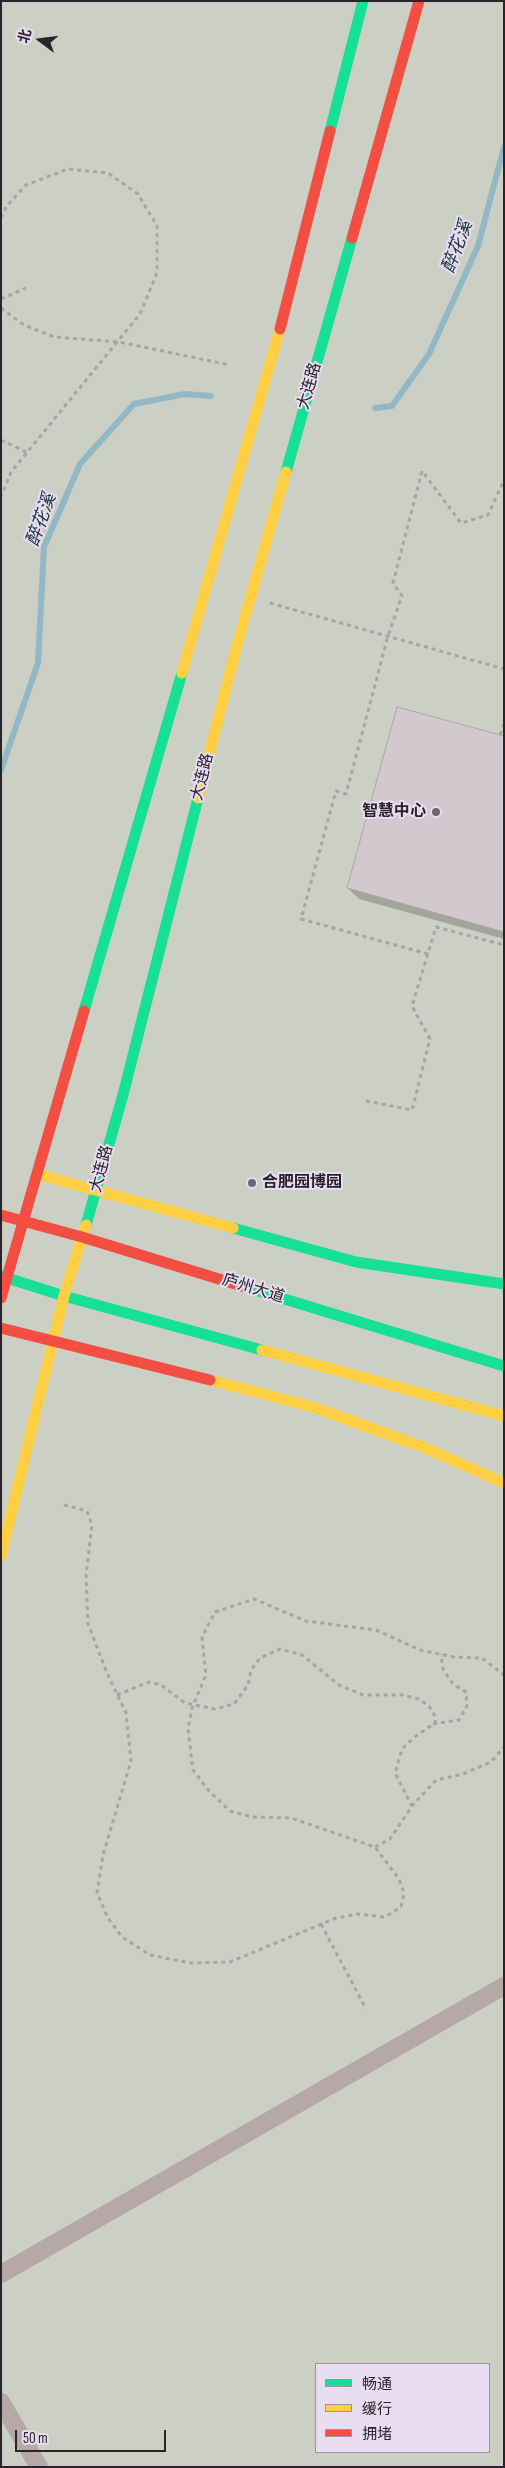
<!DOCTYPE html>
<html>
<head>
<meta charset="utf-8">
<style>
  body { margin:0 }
  #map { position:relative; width:505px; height:2468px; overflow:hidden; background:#e7e0ec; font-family:"Sofia Sans Condensed","Noto Sans SC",sans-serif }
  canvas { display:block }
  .frame { position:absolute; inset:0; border:2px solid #29242b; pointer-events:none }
  .legend { position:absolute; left:315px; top:2363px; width:175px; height:90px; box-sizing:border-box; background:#e8dcf0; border:1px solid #9c92a1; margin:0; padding:6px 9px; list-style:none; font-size:15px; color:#29242b }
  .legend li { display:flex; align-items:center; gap:10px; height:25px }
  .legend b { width:25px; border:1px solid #9c92a1 }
  .north { position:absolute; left:15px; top:15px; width:50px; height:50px; -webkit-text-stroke:4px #e8dcf0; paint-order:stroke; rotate:285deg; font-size:14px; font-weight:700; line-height:20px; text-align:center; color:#29242b }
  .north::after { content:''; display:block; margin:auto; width:18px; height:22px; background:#29242b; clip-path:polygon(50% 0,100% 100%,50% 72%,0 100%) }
  .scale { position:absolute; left:15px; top:2430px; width:151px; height:22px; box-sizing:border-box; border:2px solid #29242b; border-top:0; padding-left:6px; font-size:15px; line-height:18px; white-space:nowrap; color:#29242b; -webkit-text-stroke:4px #e8dcf0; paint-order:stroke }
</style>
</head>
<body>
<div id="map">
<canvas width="505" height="2468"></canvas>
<div class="frame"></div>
<ul class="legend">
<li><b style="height:6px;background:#16e098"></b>畅通</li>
<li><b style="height:6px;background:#ffcf43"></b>缓行</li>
<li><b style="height:6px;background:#f24e42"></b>拥堵</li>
</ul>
<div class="north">北</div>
<div class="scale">50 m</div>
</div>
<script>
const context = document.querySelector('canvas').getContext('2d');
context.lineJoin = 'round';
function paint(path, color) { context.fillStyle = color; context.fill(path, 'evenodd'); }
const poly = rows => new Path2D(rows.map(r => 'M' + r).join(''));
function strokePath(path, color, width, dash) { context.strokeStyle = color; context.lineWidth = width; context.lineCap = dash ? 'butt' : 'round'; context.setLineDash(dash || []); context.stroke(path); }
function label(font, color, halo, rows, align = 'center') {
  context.font = font + ' "Sofia Sans Condensed","Noto Sans SC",sans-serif'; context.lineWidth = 4; context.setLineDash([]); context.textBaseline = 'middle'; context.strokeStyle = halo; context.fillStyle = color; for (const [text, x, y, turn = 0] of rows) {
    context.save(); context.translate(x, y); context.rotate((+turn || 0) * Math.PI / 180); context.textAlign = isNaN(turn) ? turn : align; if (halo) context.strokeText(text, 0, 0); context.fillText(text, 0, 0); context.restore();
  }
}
paint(poly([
  [1,1,504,1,504,2467,1,2467],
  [316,2364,489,2364,489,2452,316,2452]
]), '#cbcfc4');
paint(poly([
  [504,737,504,939,359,899,348,888]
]), '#0003');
strokePath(poly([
  [375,408,392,406,429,354,478,246,504,147],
  [1,770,38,663,44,547,80,464,134,404,185,394,211,396]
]), '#92b8c6', 6);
const building = poly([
  [397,707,504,736,504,932,347,888,397,707]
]);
paint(building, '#d2c9ce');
strokePath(building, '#ada5aa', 1);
strokePath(poly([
  [1,218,6,207,26,185,68,169,108,173,138,194,157,226,157,273,140,314,11,472,1,497],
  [1,299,26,288],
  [1,308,24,325,54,337,119,342,230,365],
  [1,440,28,453],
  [270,603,504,669],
  [500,735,504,724],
  [428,954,301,919,336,791,346,794,388,636,402,596,393,583,422,471,461,523,488,515,504,480],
  [366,1101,412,1110,430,1039,412,1006,436,927,504,945],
  [64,1505,87,1511,92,1525,86,1575,88,1624,107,1673,126,1713,131,1761,103,1855,97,1893,108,1918,122,1937,150,1955,190,1963,230,1962,336,1918,357,1914,385,1917,401,1907,404,1893,399,1879,375,1847,291,1818,253,1817,230,1811,209,1791,193,1770,188,1729,192,1708,206,1675,202,1637,215,1612,254,1599,306,1621,376,1630,420,1650,454,1657,482,1658,504,1675],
  [117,1695,149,1682,161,1685,185,1703,215,1709,234,1704,248,1685,251,1670,260,1658,280,1649,302,1655,339,1685,363,1695,402,1695,419,1699,429,1706,436,1718,435,1723,416,1736,402,1749,395,1773,412,1806],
  [433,1724,459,1720,467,1706,466,1692,453,1684,443,1669,441,1654],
  [375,1847,390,1839,412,1806,436,1780,463,1774,491,1762,504,1747],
  [321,1924,366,2009]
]), '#aca2a5', 3, [4, 4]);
strokePath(poly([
  [1,2274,504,1986],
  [1,2402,39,2467]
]), '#b7a8a8', 18);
strokePath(poly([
  [330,131,363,1],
  [286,472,352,238],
  [84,1011,182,673],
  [86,1225,123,1095,198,798],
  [233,1228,356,1262,504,1284],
  [1,1276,64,1296,262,1350],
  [245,1287,504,1366]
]), '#16e098', 11);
strokePath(poly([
  [182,673,280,329],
  [198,798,236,649,286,472],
  [37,1174,233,1228],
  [262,1350,504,1416],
  [210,1380,313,1407,423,1447,504,1483],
  [1,1556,64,1296,86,1225]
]), '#ffcf43', 11);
strokePath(poly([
  [352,238,419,1],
  [280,329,330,131],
  [1,1215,82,1237,245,1287],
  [1,1298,84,1011],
  [1,1328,210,1380]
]), '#f24e42', 11);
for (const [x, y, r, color] of [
  [436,812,5,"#6c666f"],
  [252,1183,5,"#6c666f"]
]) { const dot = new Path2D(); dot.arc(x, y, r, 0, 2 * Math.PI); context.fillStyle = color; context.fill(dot); strokePath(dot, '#e8dcf0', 2); }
label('16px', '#29242b', '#e8dcf0', [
  ["大连路",310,386,-74],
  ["大连路",203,777,-76],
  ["大连路",102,1169,-75],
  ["庐州大道",253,1289,17]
]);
label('bold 16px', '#29242b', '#e8dcf0', [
  ["智慧中心",426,812],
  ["合肥园博园",262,1183,"left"]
], 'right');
label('italic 18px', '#16333b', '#e8dcf0', [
  ["醉花溪",458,247,-69],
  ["醉花溪",42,520,-70]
]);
</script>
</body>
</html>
